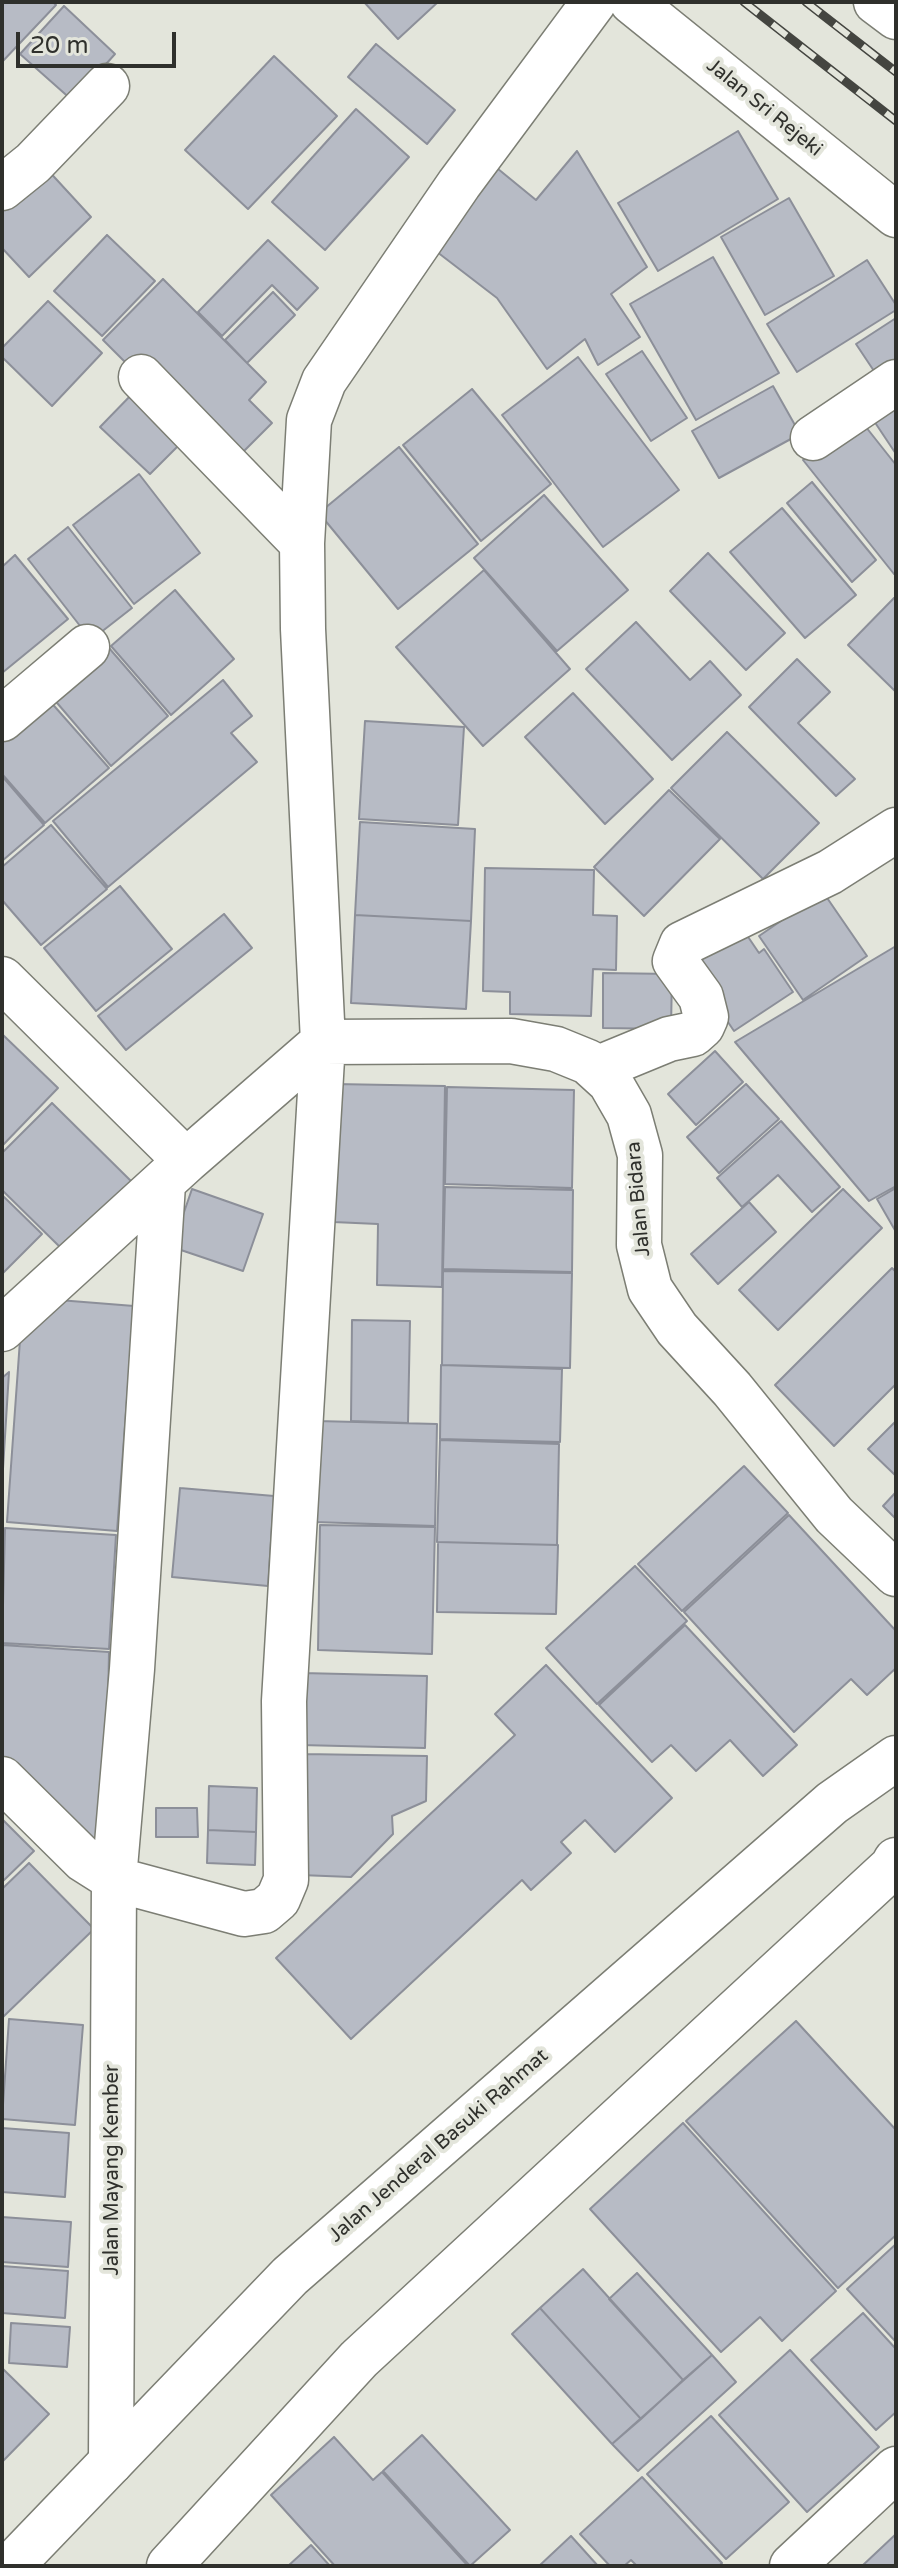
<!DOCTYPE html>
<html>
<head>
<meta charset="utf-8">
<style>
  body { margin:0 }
  #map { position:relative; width:898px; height:2568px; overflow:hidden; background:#e3e5db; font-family:"Varela Round",sans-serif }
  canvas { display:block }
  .frame { position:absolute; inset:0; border:4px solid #2f302c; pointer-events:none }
  .scale { position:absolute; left:16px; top:32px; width:160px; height:36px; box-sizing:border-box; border:4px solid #2f302c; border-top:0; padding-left:10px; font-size:24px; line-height:28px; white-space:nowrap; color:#2f302c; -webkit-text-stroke:6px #e3e5db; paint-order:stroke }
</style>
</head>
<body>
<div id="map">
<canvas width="898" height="2568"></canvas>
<div class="frame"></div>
<div class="scale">20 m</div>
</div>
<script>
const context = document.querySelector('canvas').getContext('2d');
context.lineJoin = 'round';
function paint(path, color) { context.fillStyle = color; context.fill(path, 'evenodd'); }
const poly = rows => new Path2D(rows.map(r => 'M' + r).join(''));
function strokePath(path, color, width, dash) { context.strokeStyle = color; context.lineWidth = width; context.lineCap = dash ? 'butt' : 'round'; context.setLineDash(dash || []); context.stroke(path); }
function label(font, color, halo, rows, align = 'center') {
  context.font = font + ' "Varela Round",sans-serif'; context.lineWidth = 8; context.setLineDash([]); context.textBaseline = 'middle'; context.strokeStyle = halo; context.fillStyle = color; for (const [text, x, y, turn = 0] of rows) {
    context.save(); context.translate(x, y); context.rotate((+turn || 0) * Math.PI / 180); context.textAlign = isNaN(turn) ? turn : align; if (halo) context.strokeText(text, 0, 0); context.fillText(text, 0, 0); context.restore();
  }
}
const building = poly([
  [2,2,53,2,56,5,2,62,2,2],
  [364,2,438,2,398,39,364,2],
  [64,6,115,54,73,101,20,54,64,6],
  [376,44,455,110,427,144,348,77,376,44],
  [274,56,337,116,248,209,185,150,274,56],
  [356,109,409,157,325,250,272,202,356,109],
  [738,131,778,199,658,271,618,203,738,131],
  [577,151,647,267,611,294,640,337,598,365,585,339,547,369,497,298,428,245,492,164,536,200,577,151],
  [45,167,91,217,29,277,2,248,2,208,45,167],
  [789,198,834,276,765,315,721,237,789,198],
  [107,235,155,281,102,336,54,291,107,235],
  [268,240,318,288,297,310,272,285,222,336,198,312,268,240],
  [713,257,779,373,696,420,630,304,713,257],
  [867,260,896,305,896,310,797,372,767,324,867,260],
  [163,279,266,382,249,400,272,423,229,466,103,340,163,279],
  [273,292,295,315,247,363,225,340,273,292],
  [48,301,102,353,52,406,2,357,2,348,48,301],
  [896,318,896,370,880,380,856,344,896,318],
  [642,351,687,418,651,441,606,374,642,351],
  [578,357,679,490,603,547,502,415,578,357],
  [773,386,800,434,719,478,692,431,773,386],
  [472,389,551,484,481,541,403,445,472,389],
  [135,391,184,440,150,474,100,427,135,391],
  [896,393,896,454,868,412,896,393],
  [858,417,896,465,896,572,894,574,803,460,858,417],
  [399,447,478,544,398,609,319,513,399,447],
  [139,474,200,553,134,604,73,525,139,474],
  [812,482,876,560,852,582,787,503,812,482],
  [544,495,628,590,557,651,474,558,544,495],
  [782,508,856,595,805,638,730,552,782,508],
  [68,527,132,608,91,640,28,559,68,527],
  [708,553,785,633,746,670,670,591,708,553],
  [15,555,68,619,2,673,2,567,15,555],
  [484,570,570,669,483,746,396,647,484,570],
  [175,590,234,659,171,715,111,646,175,590],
  [894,598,896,600,896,692,848,645,894,598],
  [636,622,690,680,710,661,741,695,672,760,586,669,636,622],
  [109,648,168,716,111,766,52,697,109,648],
  [797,659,830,692,798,723,855,779,836,796,749,707,797,659],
  [223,680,252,716,231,733,257,762,108,887,53,821,223,680],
  [573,693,653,779,605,824,525,737,573,693],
  [48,699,109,768,45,823,2,774,2,739,48,699],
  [365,721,464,727,458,825,359,819,365,721],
  [727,732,819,823,763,879,671,788,727,732],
  [2,776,44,825,2,861,2,776],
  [669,790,720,839,644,916,594,867,669,790],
  [360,822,475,829,471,921,355,915,360,822],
  [51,825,107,889,41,945,2,900,2,867,51,825],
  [485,868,594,870,593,915,617,916,616,970,593,969,591,1016,510,1014,510,992,483,991,485,868],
  [120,886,172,949,96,1011,44,948,120,886],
  [823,892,867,956,803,1000,759,936,823,892],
  [224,914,252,948,126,1050,98,1016,224,914],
  [355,915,471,921,466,1009,351,1003,355,915],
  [740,925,759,953,764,949,793,992,734,1031,686,960,740,925],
  [896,946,896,1186,869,1201,735,1042,896,946],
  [603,973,672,974,671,1029,603,1028,603,973],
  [2,1034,58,1088,2,1146,2,1034],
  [715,1051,743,1082,696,1125,668,1094,715,1051],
  [335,1084,445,1086,442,1287,377,1285,378,1224,333,1222,335,1084],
  [746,1084,779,1119,719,1173,687,1137,746,1084],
  [447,1087,574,1090,572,1188,445,1184,447,1087],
  [52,1103,133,1183,65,1252,2,1190,2,1153,52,1103],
  [781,1121,840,1187,812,1212,778,1175,742,1207,717,1178,781,1121],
  [445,1187,573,1190,572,1272,443,1269,445,1187],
  [896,1188,896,1232,877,1199,896,1188],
  [192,1189,263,1214,243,1271,172,1247,192,1189],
  [843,1189,882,1228,778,1330,739,1290,843,1189],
  [2,1195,42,1234,2,1274,2,1195],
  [749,1202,776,1232,718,1284,691,1254,749,1202],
  [892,1268,896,1272,896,1384,834,1446,775,1385,892,1268],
  [443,1271,572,1273,570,1368,442,1365,443,1271],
  [46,1299,134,1306,117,1531,7,1522,22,1312,46,1299],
  [352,1320,410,1321,408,1423,351,1421,352,1320],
  [441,1365,562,1369,560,1442,440,1439,441,1365],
  [9,1372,2,1485,2,1378,9,1372],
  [317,1421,437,1424,435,1526,314,1522,317,1421],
  [896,1421,896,1476,868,1449,896,1421],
  [440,1440,559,1444,557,1545,437,1542,440,1440],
  [744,1466,788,1513,682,1611,638,1564,744,1466],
  [180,1488,274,1496,268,1586,172,1577,180,1488],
  [896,1492,896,1519,883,1506,896,1492],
  [789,1515,896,1631,896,1668,867,1695,851,1679,794,1732,684,1612,789,1515],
  [320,1525,435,1527,432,1654,318,1650,320,1525],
  [5,1528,116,1535,109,1649,2,1643,5,1528],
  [438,1542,558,1545,556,1614,437,1612,438,1542],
  [635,1566,687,1621,597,1704,546,1648,635,1566],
  [685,1625,797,1745,763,1776,730,1740,696,1771,671,1745,652,1762,599,1705,685,1625],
  [2,1645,109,1652,105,1861,2,1762,2,1645],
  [546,1665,672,1798,615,1852,585,1820,561,1842,571,1853,531,1890,522,1880,351,2039,276,1958,515,1735,495,1714,546,1665],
  [302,1673,427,1676,425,1748,300,1745,302,1673],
  [304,1754,427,1756,426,1801,392,1816,393,1834,351,1877,300,1875,304,1754],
  [209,1786,257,1788,256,1832,208,1830,209,1786],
  [156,1808,197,1808,198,1837,156,1837,156,1808],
  [2,1819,34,1851,2,1882,2,1819],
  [208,1830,256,1832,255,1865,207,1863,208,1830],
  [29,1863,94,1929,2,2018,2,1889,29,1863],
  [9,2019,83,2025,75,2125,2,2119,9,2019],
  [796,2021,896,2130,896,2235,838,2288,686,2121,796,2021],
  [683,2123,836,2291,782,2341,760,2317,721,2352,590,2209,683,2123],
  [2,2128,69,2133,65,2197,2,2192,2,2128],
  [2,2217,71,2222,68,2267,2,2262,2,2217],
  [896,2244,896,2342,847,2289,896,2244],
  [2,2266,68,2271,65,2318,2,2313,2,2266],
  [583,2269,683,2380,641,2419,540,2308,583,2269],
  [637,2273,712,2355,683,2380,609,2299,637,2273],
  [540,2308,641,2419,612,2444,512,2334,540,2308],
  [863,2313,896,2349,896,2412,876,2430,811,2360,863,2313],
  [11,2323,70,2327,67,2367,9,2363,11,2323],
  [790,2350,879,2447,807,2512,719,2415,790,2350],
  [712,2355,736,2382,638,2471,612,2444,712,2355],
  [2,2368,49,2414,3,2461,2,2460,2,2368],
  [711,2416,789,2502,726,2559,647,2474,711,2416],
  [422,2435,510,2530,470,2566,383,2471,422,2435],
  [334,2437,373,2480,382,2472,468,2566,335,2566,271,2495,334,2437],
  [642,2477,722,2563,719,2566,637,2566,631,2560,624,2566,610,2566,580,2534,642,2477],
  [896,2534,896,2566,862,2566,896,2534],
  [571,2536,598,2566,539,2566,571,2536],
  [311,2545,330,2566,288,2566,311,2545]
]);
paint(building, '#b7bbc5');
strokePath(building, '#8c8f99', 2);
const minor = poly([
  [876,2,896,17],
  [2,188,33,163,107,86],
  [141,377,302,543],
  [813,438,896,382],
  [2,719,87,647],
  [2,979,186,1161],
  [323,1042,511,1041,556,1049,588,1062,610,1082,629,1115,640,1155,639,1245,650,1289,677,1329,732,1389,834,1515,896,1574],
  [596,1069,669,1039,693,1034,702,1026,706,1017,701,997,675,961,682,944,830,872,896,830],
  [2,1329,186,1161,323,1042],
  [2,1779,84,1860,114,1879,244,1914,264,1911,278,1899,286,1880,284,1701,323,1042,303,629,302,543,309,420,324,381,459,184,594,2],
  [111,2462,114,1879,132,1669,163,1184],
  [792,2566,896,2469]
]);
const tertiary = poly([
  [632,2,896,215]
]);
const trunk = poly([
  [11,2566,290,2276,832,1803,896,1758],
  [169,2566,359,2359,892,1867,896,1860]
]);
strokePath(minor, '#7c7e74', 47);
strokePath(tertiary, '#7c7e74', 47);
strokePath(trunk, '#7c7e74', 47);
strokePath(minor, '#fff', 44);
strokePath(tertiary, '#fff', 44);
strokePath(trunk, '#fff', 44);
const rail = poly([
  [744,2,896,121],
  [806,2,896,72]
]);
strokePath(rail, '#444540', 9);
strokePath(rail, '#e3e5db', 6, [18]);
label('20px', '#2f302c', '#e3e5db', [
  ["Jalan Sri Rejeki",764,108,39],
  ["Jalan Bidara",639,1199,-95],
  ["Jalan Jenderal Basuki Rahmat",439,2146,-41],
  ["Jalan Mayang Kember",113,2170,-90]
]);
</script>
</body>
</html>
